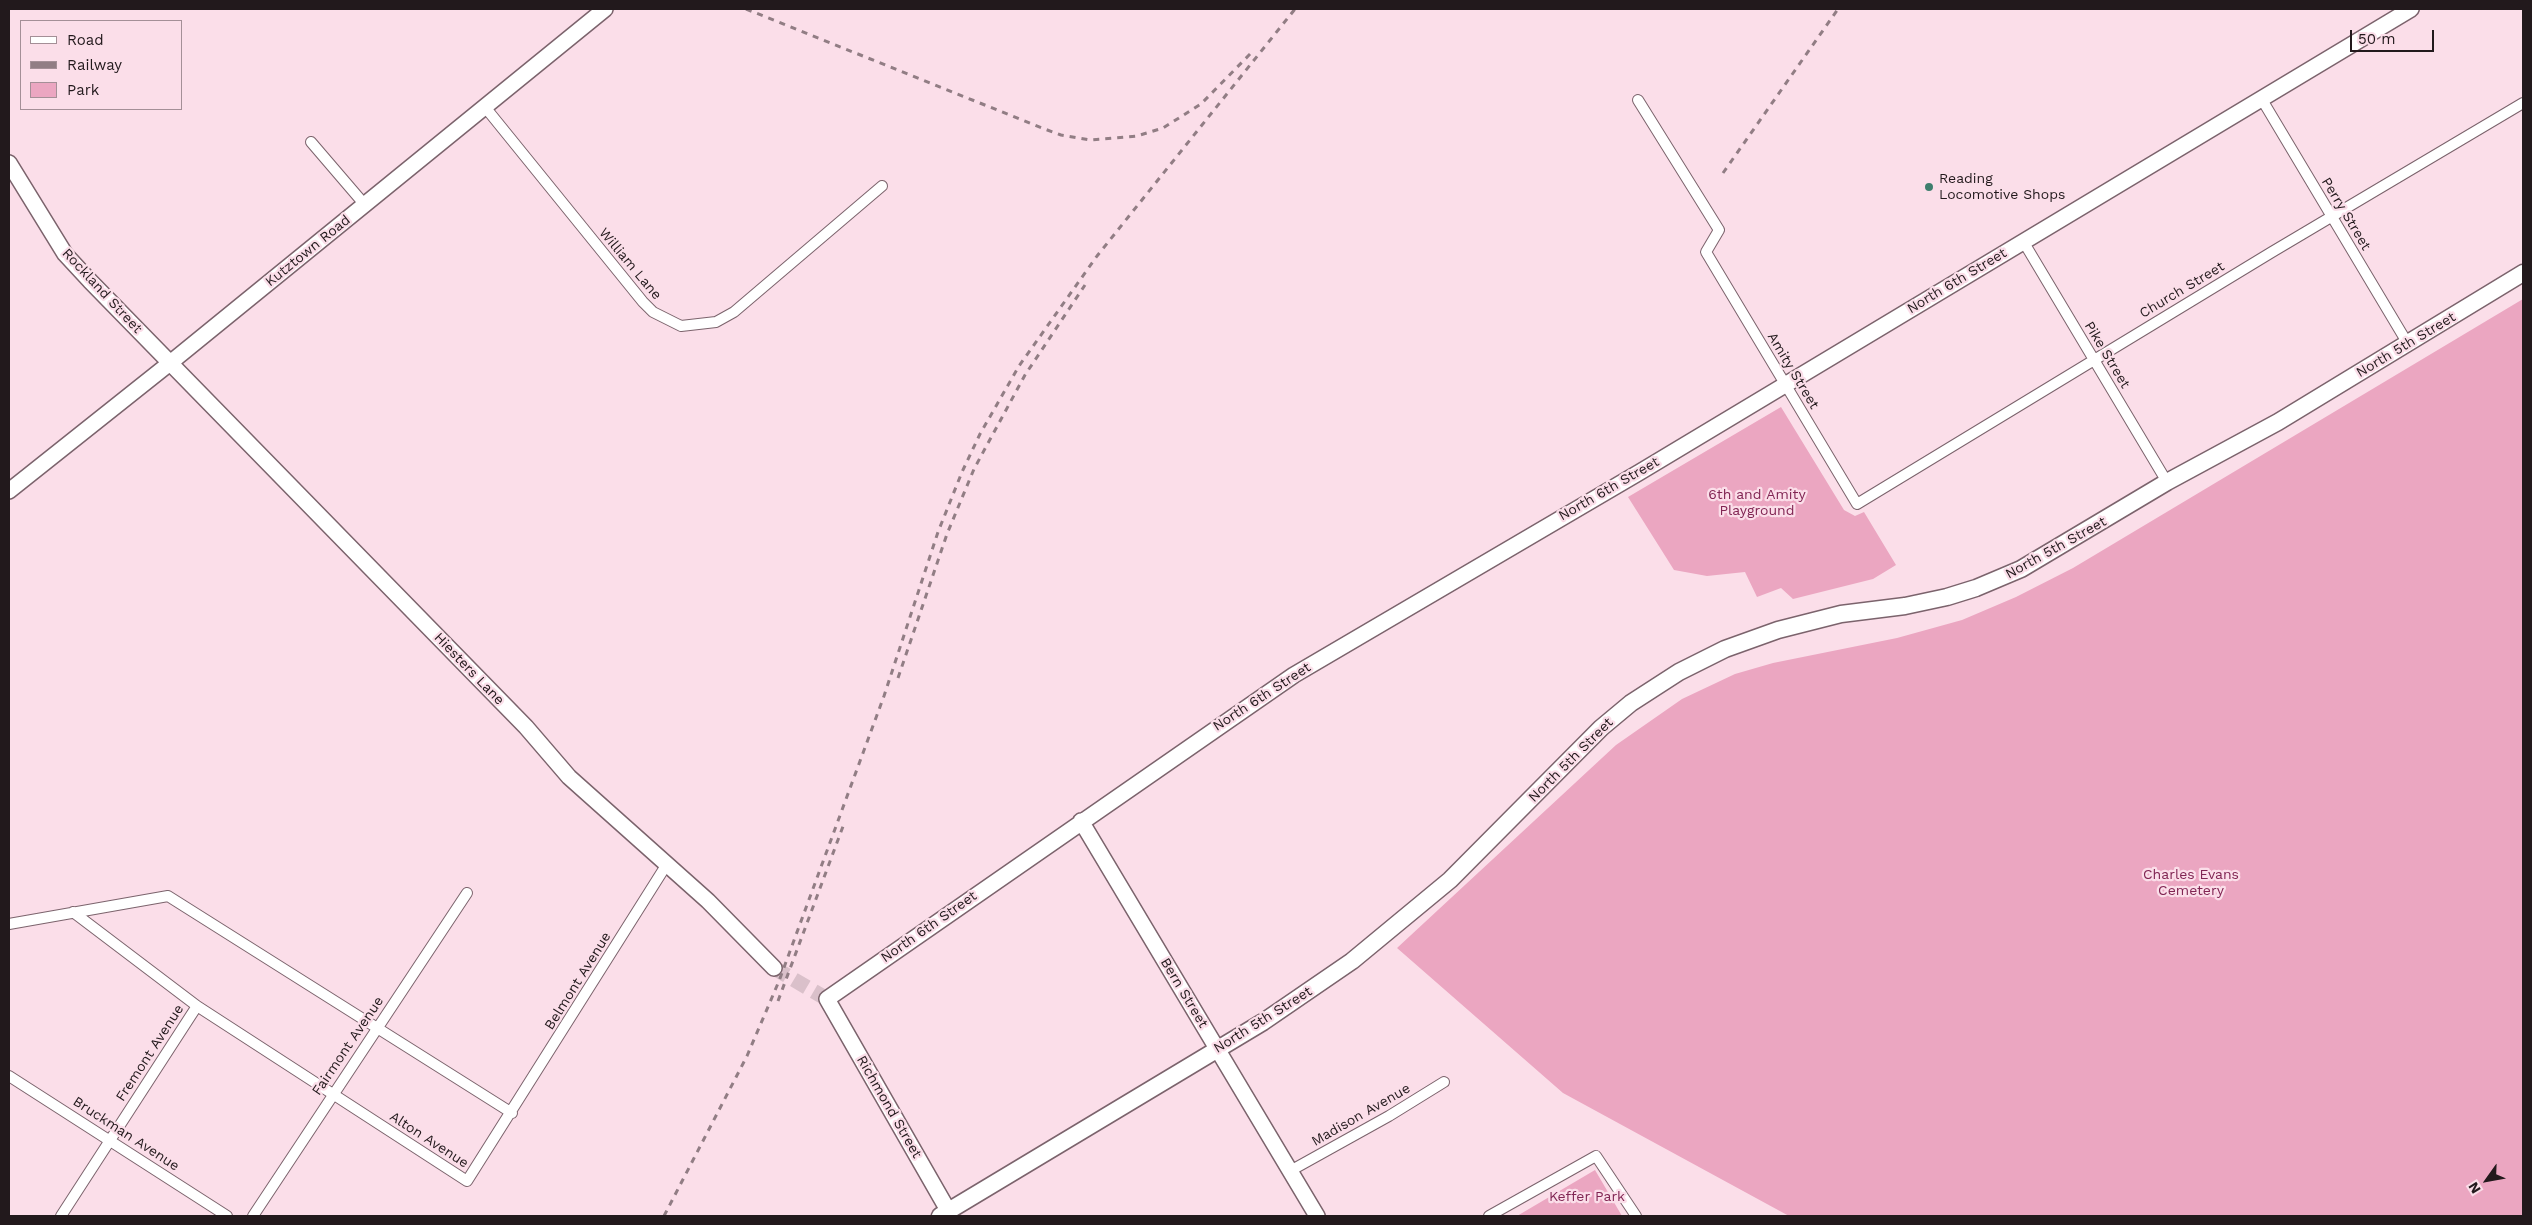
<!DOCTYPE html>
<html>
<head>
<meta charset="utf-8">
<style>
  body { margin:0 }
  #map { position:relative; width:2532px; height:1225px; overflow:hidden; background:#fbdee9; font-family:"Work Sans",sans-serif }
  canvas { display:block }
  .frame { position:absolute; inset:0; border:10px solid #22191c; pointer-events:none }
  .legend { position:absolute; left:20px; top:20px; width:162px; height:90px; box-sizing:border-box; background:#fbdee9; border:1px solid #a48f97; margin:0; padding:6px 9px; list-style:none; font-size:15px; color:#22191c }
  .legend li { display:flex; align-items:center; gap:10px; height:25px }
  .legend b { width:25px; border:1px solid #a48f97 }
  .north { position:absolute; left:2462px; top:1155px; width:50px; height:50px; -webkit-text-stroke:4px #fbdee9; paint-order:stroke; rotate:238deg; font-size:14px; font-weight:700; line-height:20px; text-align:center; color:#22191c }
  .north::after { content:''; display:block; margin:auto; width:18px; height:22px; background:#22191c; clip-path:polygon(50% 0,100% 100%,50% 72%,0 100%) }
  .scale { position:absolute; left:2350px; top:30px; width:84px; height:22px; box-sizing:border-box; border:2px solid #22191c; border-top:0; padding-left:6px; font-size:15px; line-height:18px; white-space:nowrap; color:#22191c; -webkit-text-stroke:4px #fbdee9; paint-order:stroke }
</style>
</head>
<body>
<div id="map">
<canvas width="2532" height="1225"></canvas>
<div class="frame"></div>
<ul class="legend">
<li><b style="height:6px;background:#fff"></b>Road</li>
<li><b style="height:6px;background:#917d84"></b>Railway</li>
<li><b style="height:14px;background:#eba6c1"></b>Park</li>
</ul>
<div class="north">N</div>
<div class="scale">50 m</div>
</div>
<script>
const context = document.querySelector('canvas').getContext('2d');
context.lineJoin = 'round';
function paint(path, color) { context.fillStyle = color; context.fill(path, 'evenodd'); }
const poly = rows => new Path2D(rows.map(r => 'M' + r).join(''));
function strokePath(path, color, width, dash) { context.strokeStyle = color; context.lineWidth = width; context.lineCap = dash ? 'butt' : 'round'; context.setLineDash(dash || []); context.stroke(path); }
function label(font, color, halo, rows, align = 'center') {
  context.font = font + ' "Work Sans",sans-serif'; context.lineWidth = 4.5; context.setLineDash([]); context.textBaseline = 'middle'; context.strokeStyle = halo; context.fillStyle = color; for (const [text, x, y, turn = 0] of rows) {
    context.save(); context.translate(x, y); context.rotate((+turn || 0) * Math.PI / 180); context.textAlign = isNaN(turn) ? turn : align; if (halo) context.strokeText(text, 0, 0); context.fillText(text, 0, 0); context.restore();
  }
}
paint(poly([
  [2523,299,2523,1216,1789,1216,1563,1093,1397,948,1616,745,1682,699,1735,674,1773,663,1897,638,1962,620,2016,597,2073,568],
  [1781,407,1844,510,1855,516,1864,512,1896,565,1873,579,1793,599,1781,588,1757,597,1745,572,1707,576,1674,570,1628,497],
  [1595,1170,1622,1216,1517,1216]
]), '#eba6c1');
strokePath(poly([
  [774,968,827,999]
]), '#dac0ca', 15, [15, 8]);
const street = poly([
  [2261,98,2408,344],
  [1638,100,1719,230,1706,252,1857,504,2272,252,2523,103],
  [485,107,643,302,653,312,681,326,716,322,734,312,882,186],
  [311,142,365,205],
  [2023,241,2167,482],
  [73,912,197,1006,467,1181,667,864],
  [9,924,168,896,512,1113],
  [9,1076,227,1216],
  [1290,1171,1389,1116,1444,1082],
  [61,1216,197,1006],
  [253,1216,467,893],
  [1489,1216,1596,1156,1636,1216]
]);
const secondary = poly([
  [9,163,65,254,90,281,526,727,569,777,708,901,774,968],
  [9,491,170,363,605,9],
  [1081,821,1317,1216],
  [949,1212,827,999,1294,675,1640,472,2411,9]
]);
const primary = poly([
  [940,1216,1263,1022,1352,961,1450,880,1601,728,1631,703,1679,672,1725,649,1778,630,1841,614,1905,606,1947,597,1976,588,2021,569,2167,482,2278,422,2523,273]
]);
strokePath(street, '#7b636c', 12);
strokePath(secondary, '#7b636c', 18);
strokePath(primary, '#7b636c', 19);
strokePath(street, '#fff', 10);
strokePath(secondary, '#fff', 15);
strokePath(primary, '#fff', 16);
strokePath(poly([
  [746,9,1042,128,1061,135,1090,140,1137,136,1163,128,1201,104,1253,51],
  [1723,173,1838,9],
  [898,678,947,534,974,469,1025,375,1085,285],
  [778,1001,845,821],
  [664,1216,747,1056,779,981,884,696,938,532,962,472,980,434,1019,366,1097,256,1295,9]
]), '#917d84', 3, [6, 6]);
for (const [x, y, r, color] of [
  [1929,187,5,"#3e7e6d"]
]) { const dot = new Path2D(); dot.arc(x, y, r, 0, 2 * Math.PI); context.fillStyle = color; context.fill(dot); strokePath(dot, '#fbdee9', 2); }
label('14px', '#22191c', '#fbdee9', [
  ["Reading",1939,179],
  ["Locomotive Shops",1939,195]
], 'left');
label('14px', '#22191c', '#fbdee9', [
  ["Perry Street",2346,214,59],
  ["Kutztown Road",308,251,-39],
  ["William Lane",630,264,50],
  ["North 6th Street",1957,281,-31],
  ["Church Street",2182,290,-31],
  ["Rockland Street",102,291,47],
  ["North 5th Street",2406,345,-31],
  ["Pike Street",2107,355,59],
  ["Amity Street",1793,371,59],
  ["North 6th Street",1609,489,-30],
  ["North 5th Street",2056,548,-29],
  ["Hiesters Lane",469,669,46],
  ["North 6th Street",1262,697,-33],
  ["North 5th Street",1571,760,-45],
  ["North 6th Street",929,927,-35],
  ["Belmont Avenue",578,981,-58],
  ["Bern Street",1184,993,59],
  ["North 5th Street",1263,1020,-32],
  ["Fairmont Avenue",348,1046,-56],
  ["Fremont Avenue",150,1053,-57],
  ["Richmond Street",889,1107,60],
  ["Madison Avenue",1361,1115,-30],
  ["Bruckman Avenue",126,1134,33],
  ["Alton Avenue",429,1140,33]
]);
label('14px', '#812553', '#fbdee9', [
  ["6th and Amity",1757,495],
  ["Playground",1757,511],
  ["Charles Evans",2191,875],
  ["Cemetery",2191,891],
  ["Keffer Park",1587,1197]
]);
</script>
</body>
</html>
